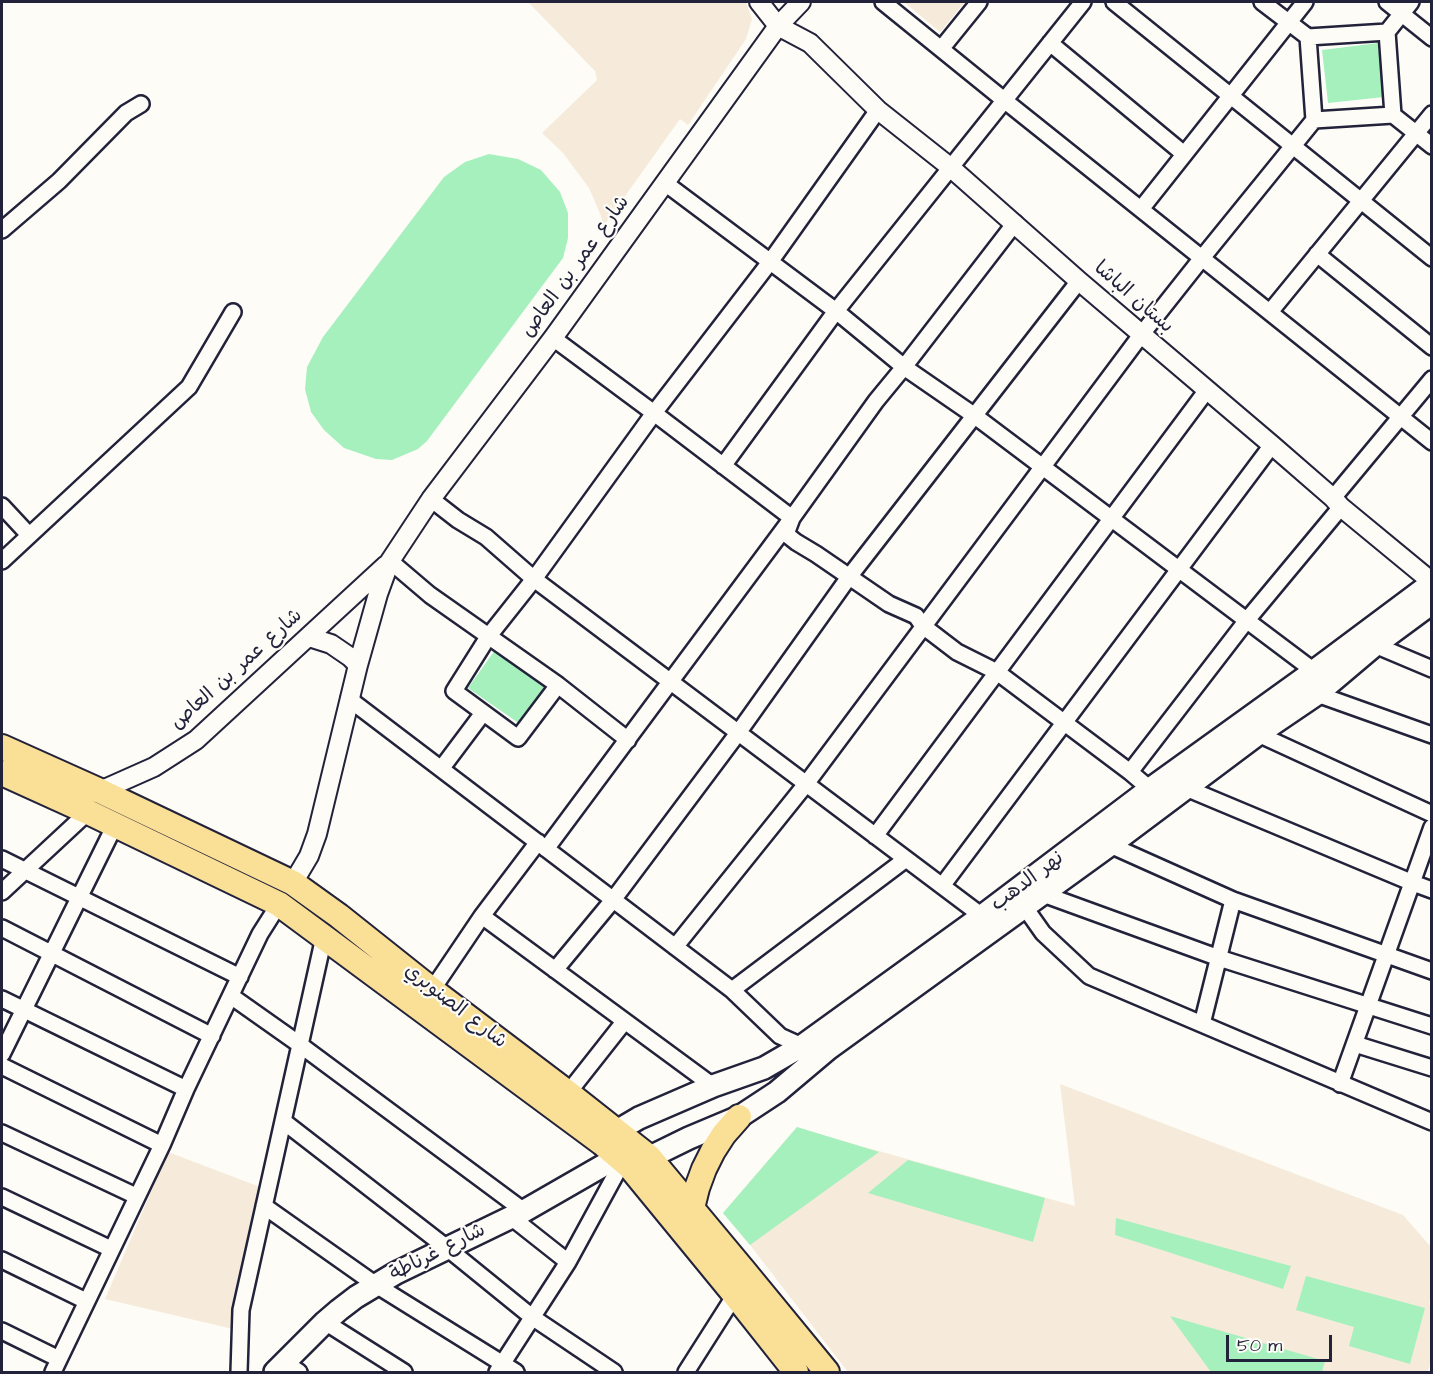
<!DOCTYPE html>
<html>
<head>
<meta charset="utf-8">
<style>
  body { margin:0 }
  #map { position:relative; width:1433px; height:1374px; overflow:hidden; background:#fdfcf7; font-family:"Architects Daughter",sans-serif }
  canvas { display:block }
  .frame { position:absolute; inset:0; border:3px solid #22223b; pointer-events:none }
  .scale { position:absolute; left:1226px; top:1335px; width:106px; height:27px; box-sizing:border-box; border:3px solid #22223b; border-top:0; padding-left:8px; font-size:18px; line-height:21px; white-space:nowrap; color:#22223b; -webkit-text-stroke:4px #fdfcf7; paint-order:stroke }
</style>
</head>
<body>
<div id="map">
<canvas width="1433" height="1374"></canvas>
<div class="frame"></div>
<div class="scale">50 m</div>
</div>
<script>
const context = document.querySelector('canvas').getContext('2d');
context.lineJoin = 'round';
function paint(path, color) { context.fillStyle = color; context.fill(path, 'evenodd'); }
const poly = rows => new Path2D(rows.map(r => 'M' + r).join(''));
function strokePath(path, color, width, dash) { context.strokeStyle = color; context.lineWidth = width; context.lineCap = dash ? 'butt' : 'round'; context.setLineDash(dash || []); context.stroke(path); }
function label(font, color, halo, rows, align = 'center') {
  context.font = font + ' "Architects Daughter","Playpen Sans Arabic",sans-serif'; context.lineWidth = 4.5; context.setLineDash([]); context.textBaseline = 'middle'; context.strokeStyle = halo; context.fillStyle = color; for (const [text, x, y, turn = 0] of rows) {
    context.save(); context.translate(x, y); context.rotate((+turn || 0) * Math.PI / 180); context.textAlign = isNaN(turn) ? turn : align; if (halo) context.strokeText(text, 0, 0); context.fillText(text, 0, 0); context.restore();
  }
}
paint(poly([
  [528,2,746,2,752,19,746,39,688,125,680,119,603,227,601,216,589,188,563,153,542,133,597,80,595,71],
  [904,2,965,2,940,32],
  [1060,1084,1403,1215,1431,1247,1431,1294,1429,1304,1431,1306,1431,1359,1428,1372,848,1372,750,1245,723,1213,797,1127,818,1134,1075,1206],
  [168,1152,268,1190,233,1329,105,1299]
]), '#f6ebda');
paint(poly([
  [1378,43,1384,97,1328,103,1322,50],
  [489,154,518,159,541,170,560,192,568,213,568,238,563,258,427,441,418,449,392,460,376,459,344,448,324,430,311,412,305,389,307,367,323,337,444,177,465,162],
  [495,650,547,687,520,724,468,688],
  [797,1127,879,1152,750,1245,723,1213],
  [908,1160,1045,1198,1033,1242,868,1193],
  [1116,1218,1291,1266,1283,1289,1115,1235],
  [1306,1276,1425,1308,1410,1364,1349,1346,1354,1327,1296,1310],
  [1170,1316,1325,1361,1322,1372,1211,1372]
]), '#a6f0be');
const minor = poly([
  [883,2,1004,100,1432,442],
  [1114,2,1432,258],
  [1262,2,1308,37,1387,32,1393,115],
  [1387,2,1432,38],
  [1387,32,1411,2],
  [1308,37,1314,120,1393,115,1432,146],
  [1050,43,1184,154],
  [941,49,979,2],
  [665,183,836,311,904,367,975,416,1314,671],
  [1141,209,1305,2],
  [2,230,59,181,126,113,141,104],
  [1317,254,1432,347],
  [1270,312,1432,114],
  [553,338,654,413,792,518,786,534,796,542,816,554,889,604,916,616,923,626,957,652,997,672,1130,772,1150,789],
  [723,466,836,311,1083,2],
  [1333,498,1432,379],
  [431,499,458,520,486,537,534,579,982,916],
  [2,506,29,535],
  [2,561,189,387,233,312],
  [390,561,430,595,558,685,628,740],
  [1375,645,1432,669],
  [558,685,518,738,454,691,488,637,534,579,654,413,770,262,878,110],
  [1317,694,1432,735],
  [349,699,732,990,780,1036,802,1046],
  [1258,734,1432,814],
  [441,769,483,713],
  [1130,772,1247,620,1341,507],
  [1186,788,1413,883,1432,890],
  [875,836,1207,390],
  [1110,845,1233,900,1432,971],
  [546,849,792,518,876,401,904,367,1015,223],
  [2,859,240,977],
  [942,886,1272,445],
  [2,892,88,812],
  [1043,894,1219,958,1432,1026],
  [1019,899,1043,933,1089,976,1432,1122],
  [482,916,713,1086],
  [2,928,212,1036],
  [675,947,806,784,1141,335,1202,258,1314,120],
  [555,970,613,900,738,733,849,577,1079,281],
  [432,990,482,916,538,842],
  [732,990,906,859],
  [231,996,299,1044,524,1211],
  [2,999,186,1089],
  [1202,1024,1233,900],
  [1355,1044,1432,1068],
  [2,1054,115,825],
  [2,1066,162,1145],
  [1340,1084,1432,827],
  [568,1093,624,1022],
  [283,1121,447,1248,532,1317,614,1372],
  [2,1133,136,1196],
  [2,1197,111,1249],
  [264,1206,376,1285,516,1372],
  [511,1217,568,1262],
  [2,1260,86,1301],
  [325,1322,404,1372],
  [2,1331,59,1359],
  [284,1362,299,1372],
  [53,1372,162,1145,186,1089,260,934,279,904],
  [239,1372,241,1310,324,937],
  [497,1372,568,1262,623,1161],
  [686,1372,735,1295]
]);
const tertiary = poly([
  [759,2,778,26,810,43,878,110,950,167,1079,281,1272,445,1333,498,1341,507,1432,582],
  [309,637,331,644,350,657,358,665],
  [100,791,154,767,196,740,386,565],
  [293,883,309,856,317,834,358,665,378,594,390,561,431,499,553,338,778,26,801,2]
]);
const secondary = poly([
  [605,1141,617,1131,639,1118,713,1086,764,1068,802,1046,982,916,1150,789,1314,671,1432,583],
  [636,1164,689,1138,739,1117,777,1092,828,1049,1110,845,1258,734,1317,694,1375,645,1432,603],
  [275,1372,325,1322,339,1310,356,1297,396,1273,524,1211,618,1157]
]);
const primary = poly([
  [2,747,100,791,293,883,339,916,432,990,568,1093,649,1157,744,1271,827,1372],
  [2,773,88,812,279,904,602,1143,630,1167,735,1295,796,1372],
  [692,1208,697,1188,704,1169,713,1151,724,1134,739,1117]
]);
strokePath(minor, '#22223b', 20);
strokePath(tertiary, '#22223b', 22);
strokePath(secondary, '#22223b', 26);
strokePath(primary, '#22223b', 28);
strokePath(minor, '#fdfcf7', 15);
strokePath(tertiary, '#fdfcf7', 18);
strokePath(secondary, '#fdfcf7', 21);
strokePath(primary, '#fadf96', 24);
label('20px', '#22223b', '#fdfcf7', [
  ["شارع عمر بن العاص",576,267,-54],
  ["بستان الباشا",1133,298,41],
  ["شارع عمر بن العاص",237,670,-42],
  ["نهر الدهب",1028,882,-37],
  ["شارع الصنوبري",455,1007,38],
  ["شارع غرناطة",438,1253,-27]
]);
</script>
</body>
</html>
